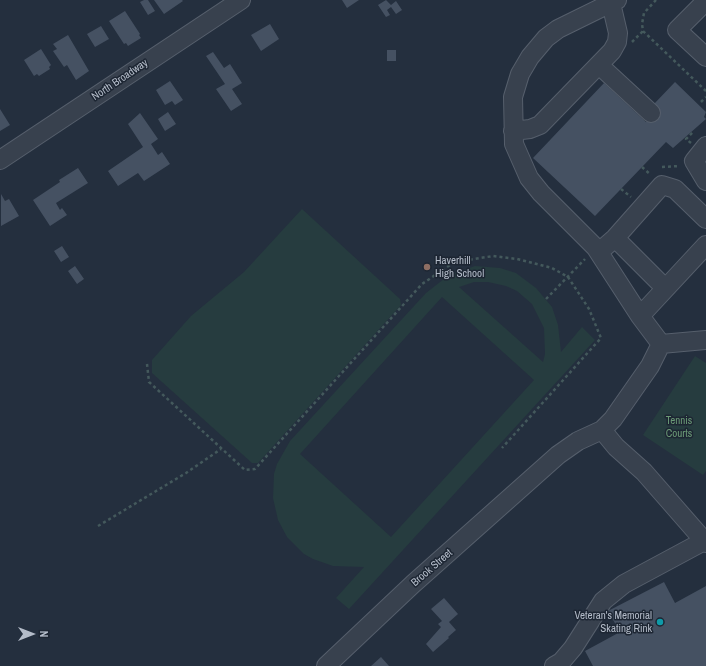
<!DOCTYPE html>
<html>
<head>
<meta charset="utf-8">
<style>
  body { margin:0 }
  #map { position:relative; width:706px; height:666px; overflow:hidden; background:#242f3e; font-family:"Archivo Narrow",sans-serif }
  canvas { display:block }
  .north { position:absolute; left:12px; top:614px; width:40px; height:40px; -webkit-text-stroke:3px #1d2633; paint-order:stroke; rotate:90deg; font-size:11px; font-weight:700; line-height:16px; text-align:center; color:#b4bcc9 }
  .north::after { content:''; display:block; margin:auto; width:14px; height:18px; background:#b4bcc9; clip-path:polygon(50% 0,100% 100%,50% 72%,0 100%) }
</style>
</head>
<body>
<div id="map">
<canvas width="706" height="666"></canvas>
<div class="north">N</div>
</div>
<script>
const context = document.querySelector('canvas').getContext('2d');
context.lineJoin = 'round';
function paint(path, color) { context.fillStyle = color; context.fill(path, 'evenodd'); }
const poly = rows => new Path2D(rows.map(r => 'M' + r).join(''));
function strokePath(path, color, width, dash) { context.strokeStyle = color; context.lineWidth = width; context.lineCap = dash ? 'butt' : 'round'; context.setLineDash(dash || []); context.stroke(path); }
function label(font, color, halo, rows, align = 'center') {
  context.font = font + ' "Archivo Narrow",sans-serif'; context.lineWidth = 3; context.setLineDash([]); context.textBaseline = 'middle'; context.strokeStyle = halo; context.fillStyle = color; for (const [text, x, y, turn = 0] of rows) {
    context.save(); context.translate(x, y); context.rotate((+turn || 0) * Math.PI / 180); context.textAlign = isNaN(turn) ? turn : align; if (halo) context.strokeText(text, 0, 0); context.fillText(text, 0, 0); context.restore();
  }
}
paint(poly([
  [302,209,400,299,401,305,258,463,252,463,152,373,152,360,191,316,244,272],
  [475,266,500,268,516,273,536,288,552,307,558,325,561,352,582,327,595,340,349,609,336,598,364,567,333,566,313,559,304,554,287,537,278,520,273,498,274,474,277,464,290,441,426,293,449,275],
  [474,282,488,282,506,286,517,291,532,304,544,328,545,354,543,362,459,287],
  [442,297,534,380,391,537,300,454],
  [695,356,706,363,706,471,703,475,643,435]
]), '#263c3f');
paint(poly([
  [144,0,148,0,155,11,148,15,140,2],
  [154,0,182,0,183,1,164,14],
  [342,0,359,0,347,8],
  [386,0,391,5,396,1,402,10,396,14,391,7,387,10,390,15,386,17,378,5],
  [125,11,140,34,139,35,141,38,128,46,126,43,124,44,109,21],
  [270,24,279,39,261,51,251,35],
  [101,26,109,39,95,47,87,34],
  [68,35,89,71,76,80,67,65,64,67,53,51,57,49,53,44],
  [41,49,51,65,49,67,50,69,39,76,37,74,34,76,24,60],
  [387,50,396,50,396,61,387,61],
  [213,52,224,68,230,64,242,83,232,89,242,104,231,111,216,89,225,84,206,56],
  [170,81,183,100,175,105,172,101,165,105,156,90],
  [675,82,706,112,704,117,706,119,673,148,666,142,595,216,533,158,604,83,646,122,659,109,654,104],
  [0,109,10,125,0,131],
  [168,112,176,124,165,131,158,119],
  [140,113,158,139,151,144,158,155,162,152,170,164,144,181,138,173,118,186,108,171,143,147,128,124],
  [78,168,88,183,56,203,60,210,62,208,67,215,50,226,33,200,60,182,59,180],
  [1,194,5,201,9,199,19,216,1,226],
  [62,246,69,257,61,262,54,251],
  [75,266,84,279,77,284,68,271],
  [664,582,675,603,706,586,706,666,593,666,585,651,620,632,608,611],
  [444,598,458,614,449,622,456,630,448,637,449,638,433,652,426,644,441,627,438,624,442,621,431,609],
  [381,657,389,666,371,666]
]), '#455162');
const minor = poly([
  [617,0,558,29,546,38,530,57,520,74,513,97,514,144,529,178,541,193,596,248,640,316,661,344],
  [706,1,677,30,706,57],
  [599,65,651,113],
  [513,131,530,129,540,125,612,51,617,42,618,33,611,3],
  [706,146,694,161,706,181],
  [0,160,241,0],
  [615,238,665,288],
  [599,252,615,238,662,185,675,189,706,219],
  [640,316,706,245],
  [661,344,706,340],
  [602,430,616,447,644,472,706,543],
  [326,666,413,584,558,455,578,441,602,430,613,419,650,366,661,344],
  [554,666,561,662,573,648,603,601,624,584,704,541]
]);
strokePath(minor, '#565f6c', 20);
strokePath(poly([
  [656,0,644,13,642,24,643,31,706,91],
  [632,42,643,31],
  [701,102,706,97],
  [691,143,686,139,694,131],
  [642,167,651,175],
  [662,167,680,166],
  [621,189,631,197],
  [546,299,585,259],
  [147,364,149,382,245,470,255,469,422,284,450,265,462,261,493,256,517,259,552,268,568,277,589,309,601,338,502,448],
  [98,526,186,473,221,449]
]), '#44595c', 2.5, [3, 3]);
strokePath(minor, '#38414e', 18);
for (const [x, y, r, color] of [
  [427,267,4,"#8d6e63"],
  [660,622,4,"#0f9aa8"]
]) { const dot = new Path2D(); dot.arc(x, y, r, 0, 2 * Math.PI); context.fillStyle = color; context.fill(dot); strokePath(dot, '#1d2633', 1.5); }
label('11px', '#b4bcc9', '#1d2633', [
  ["North Broadway",120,80,-34],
  ["Brook Street",432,568,-41]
]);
label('11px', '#b4bcc9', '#1d2633', [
  ["Haverhill",435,261],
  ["High School",435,274],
  ["Veteran's Memorial",652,616,"right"],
  ["Skating Rink",652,629,"right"]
], 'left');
label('11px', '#6b9a76', '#1d2633', [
  ["Tennis",679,421],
  ["Courts",679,434]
]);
</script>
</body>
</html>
